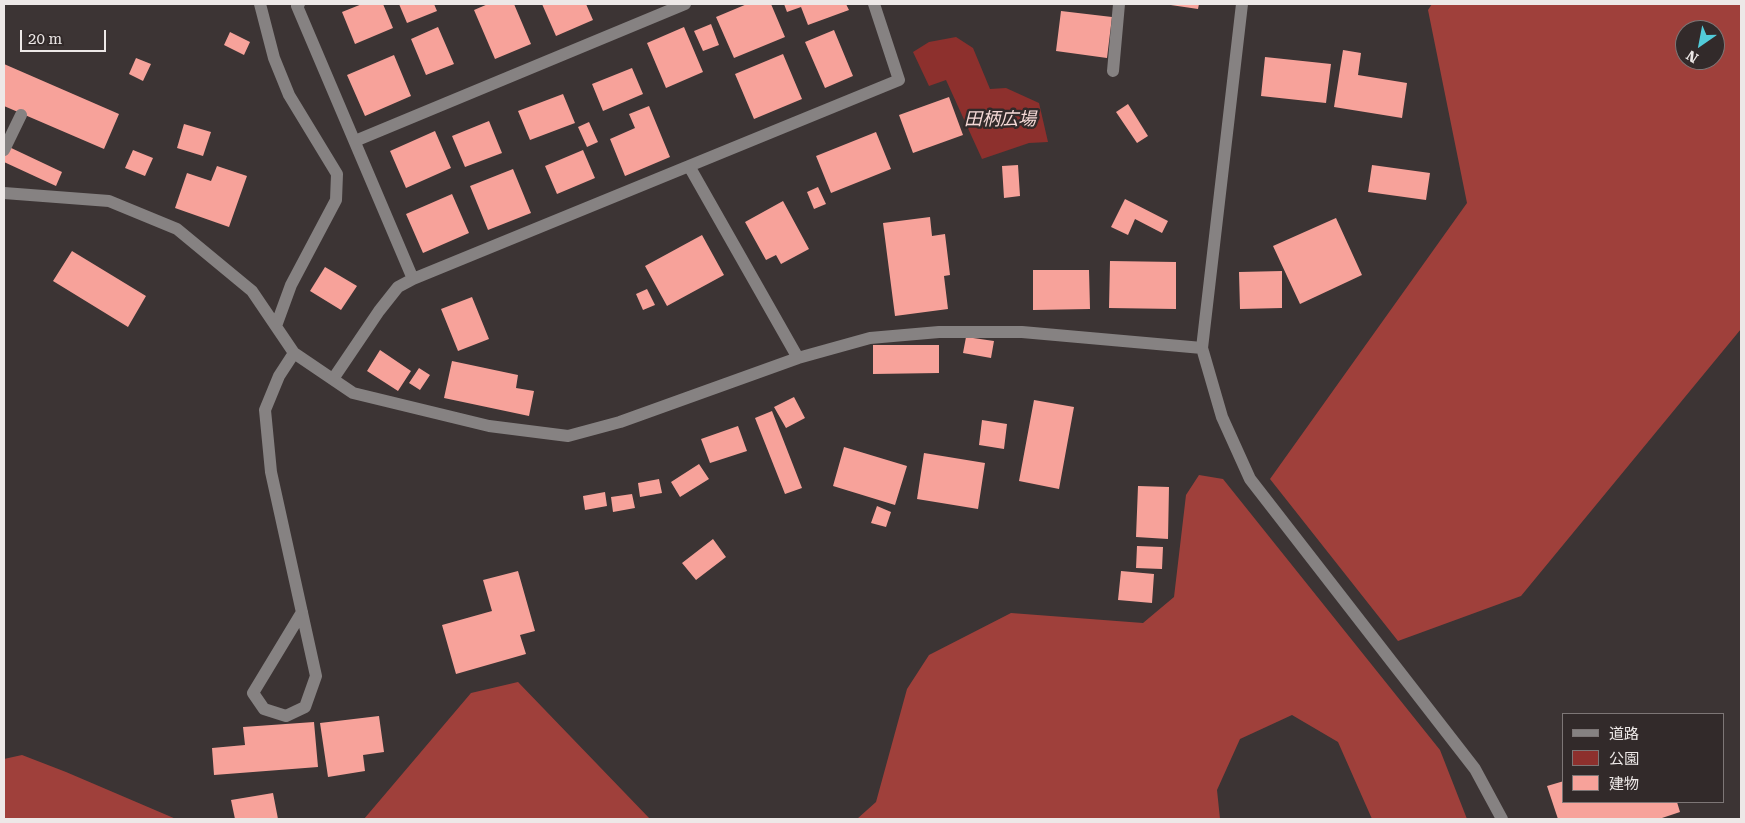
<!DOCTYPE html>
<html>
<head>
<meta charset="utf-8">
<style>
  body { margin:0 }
  #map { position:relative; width:1745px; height:823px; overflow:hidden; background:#3c3434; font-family:"Roboto Serif","Noto Sans JP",serif }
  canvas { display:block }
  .frame { position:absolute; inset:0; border:5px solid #ede8e7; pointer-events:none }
  .legend { position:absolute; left:1562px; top:713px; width:162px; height:90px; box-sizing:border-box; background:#322a2a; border:1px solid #7d7676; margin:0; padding:6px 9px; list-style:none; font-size:15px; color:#ede8e7 }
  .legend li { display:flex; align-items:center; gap:10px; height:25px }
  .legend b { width:25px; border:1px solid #7d7676 }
  .north { position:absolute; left:1675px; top:20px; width:50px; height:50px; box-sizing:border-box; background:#322a2a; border:1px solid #7d7676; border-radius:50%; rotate:213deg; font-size:14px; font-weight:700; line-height:20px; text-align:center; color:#ede8e7 }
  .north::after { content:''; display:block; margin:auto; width:18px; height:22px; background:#52cbd9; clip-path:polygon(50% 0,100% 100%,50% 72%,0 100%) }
  .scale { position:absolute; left:20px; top:30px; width:86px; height:22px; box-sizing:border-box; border:2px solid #ede8e7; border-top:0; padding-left:6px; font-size:15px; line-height:18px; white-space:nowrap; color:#ede8e7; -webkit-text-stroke:4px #322a2a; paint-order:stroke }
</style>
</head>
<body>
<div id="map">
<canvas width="1745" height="823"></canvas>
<div class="frame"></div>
<ul class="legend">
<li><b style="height:6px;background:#868282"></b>道路</li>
<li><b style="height:14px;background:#8d302d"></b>公園</li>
<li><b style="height:14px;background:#f7a29a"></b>建物</li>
</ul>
<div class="north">N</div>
<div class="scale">20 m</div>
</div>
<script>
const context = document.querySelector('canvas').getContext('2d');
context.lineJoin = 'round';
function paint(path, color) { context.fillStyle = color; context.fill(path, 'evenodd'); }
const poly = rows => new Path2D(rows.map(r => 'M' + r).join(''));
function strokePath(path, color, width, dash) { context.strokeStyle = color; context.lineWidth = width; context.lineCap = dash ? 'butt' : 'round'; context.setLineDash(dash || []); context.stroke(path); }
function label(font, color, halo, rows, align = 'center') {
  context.font = font + ' "Roboto Serif","Noto Sans JP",serif'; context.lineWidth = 5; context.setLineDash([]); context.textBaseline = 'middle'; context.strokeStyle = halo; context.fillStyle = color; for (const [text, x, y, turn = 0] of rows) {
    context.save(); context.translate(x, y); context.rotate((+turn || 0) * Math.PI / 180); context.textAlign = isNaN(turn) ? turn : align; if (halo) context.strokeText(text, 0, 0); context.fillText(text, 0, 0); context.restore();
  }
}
paint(poly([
  [956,37,973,48,990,89,1006,88,1039,103,1048,142,1029,143,982,159,946,80,929,86,913,52,929,42]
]), '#8d302d');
paint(poly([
  [1432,4,1741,4,1741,329,1521,596,1398,641,1270,479,1467,203,1428,10],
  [1685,30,1715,30,1715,60,1685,60],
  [1199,475,1223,479,1440,750,1467,819,1372,819,1338,742,1292,715,1240,739,1217,790,1220,819,857,819,876,802,907,689,929,655,1011,613,1143,623,1174,597,1186,495],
  [518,682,650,819,364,819,471,693],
  [22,755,66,772,176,819,4,819,4,759]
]), '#9f403b');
paint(poly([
  [362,4,383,4,393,28,355,44,342,12],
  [399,4,434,4,437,11,407,23],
  [488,4,514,4,531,44,495,59,474,10],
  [542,4,586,4,593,20,556,36],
  [747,4,771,4,785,37,734,58,716,17],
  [784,4,846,4,849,10,808,25,801,7,787,12],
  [1164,4,1199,4,1198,9],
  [1061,11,1112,17,1107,58,1056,51],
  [711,24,719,45,703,51,694,31],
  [438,27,454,64,426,75,411,39],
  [684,27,703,72,666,88,647,43],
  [834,30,853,76,825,88,805,42],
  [230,32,250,42,244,55,224,45],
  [1343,50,1361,53,1358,75,1407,83,1402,118,1334,107],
  [783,54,802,99,754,119,735,74],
  [394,55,411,96,365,116,347,75],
  [1265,57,1331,64,1326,103,1261,96],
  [136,58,151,64,143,81,129,74],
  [4,64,119,114,104,149,4,106],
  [632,68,643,94,603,111,592,84],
  [563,94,575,123,530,140,518,111],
  [949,97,963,135,913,153,899,115],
  [1128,104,1148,136,1137,143,1116,112],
  [649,106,670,157,625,176,610,139,635,128,629,114],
  [489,121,502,153,465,167,452,136],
  [589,122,598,142,587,147,578,127],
  [184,124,211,132,203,156,177,148],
  [435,131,451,168,406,188,390,151],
  [876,132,891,169,831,193,816,156],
  [7,146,62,172,56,186,4,162,4,152],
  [133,150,153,158,145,176,125,168],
  [583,150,595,178,557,194,545,166],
  [1018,165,1020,196,1004,198,1002,166],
  [1372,165,1430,173,1426,200,1368,192],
  [217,166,247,176,229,227,175,208,187,173,211,181],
  [513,169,531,213,488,230,470,186],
  [818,187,826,204,814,209,807,192],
  [452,194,469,233,423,253,406,214],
  [1125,199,1168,221,1162,233,1135,219,1128,235,1111,227],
  [783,201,809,249,781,264,776,255,766,260,745,222],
  [930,217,932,236,945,234,950,275,944,276,948,309,895,316,883,223],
  [1336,218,1362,275,1300,304,1273,246],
  [702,235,724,275,667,306,645,266],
  [72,251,146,296,128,327,53,281],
  [1110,261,1176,262,1176,309,1109,308],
  [325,267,357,286,341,310,310,291],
  [1033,270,1089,270,1090,309,1033,310],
  [1282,271,1282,308,1240,309,1239,272],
  [647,289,655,305,643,310,636,294],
  [472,297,489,339,458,351,441,309],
  [966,337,994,341,991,358,963,353],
  [873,345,939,345,939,373,873,374],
  [380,350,411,371,398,391,367,371],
  [452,361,518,375,516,388,534,391,529,416,444,398],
  [419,368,430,375,420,390,409,383],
  [794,397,805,418,786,428,774,407],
  [1034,400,1074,407,1059,489,1019,481],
  [772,411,802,488,785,494,755,418],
  [982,420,1007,424,1004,449,979,445],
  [738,426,747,451,710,463,701,439],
  [844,447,907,466,895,505,833,486],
  [924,453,985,463,978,509,917,499],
  [699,464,709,479,680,497,671,482],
  [659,479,662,493,640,497,638,483],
  [1138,486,1169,487,1168,539,1136,537],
  [605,492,607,506,585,510,583,496],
  [632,494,635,508,613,512,611,497],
  [877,506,891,512,886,527,871,523],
  [713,539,726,557,696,580,682,563],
  [1137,546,1163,547,1162,569,1136,568],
  [518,571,535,631,520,635,526,654,456,674,442,625,492,611,483,580],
  [1121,571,1154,574,1152,603,1118,600],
  [379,716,384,752,363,755,365,771,328,777,320,723],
  [314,722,318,767,214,775,212,748,245,745,243,727],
  [1564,781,1564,802,1677,802,1680,812,1659,819,1558,819,1547,786],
  [273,793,278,819,235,819,231,800]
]), '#f7a29a');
strokePath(poly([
  [260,4,274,58,289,95,337,174,336,200,291,285,276,326],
  [299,4,297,6,413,279,899,80,874,4],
  [1242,4,1202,348,1222,417,1250,479,1475,769,1502,819],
  [1113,71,1119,4],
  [355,141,685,4],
  [4,150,21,115],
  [689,166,798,358],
  [4,193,109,201,177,229,252,291,294,353,353,393,489,426,568,436,620,422,798,358,870,338,939,332,1022,332,1202,348],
  [294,353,279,376,265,410,271,472,316,676,305,707,286,716,264,709,253,693,302,612],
  [333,379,379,311,398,287,413,279]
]), '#868282', 12);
label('italic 18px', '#f5d9d6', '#322a2a', [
  ["田柄広場",1000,120]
]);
</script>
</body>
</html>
